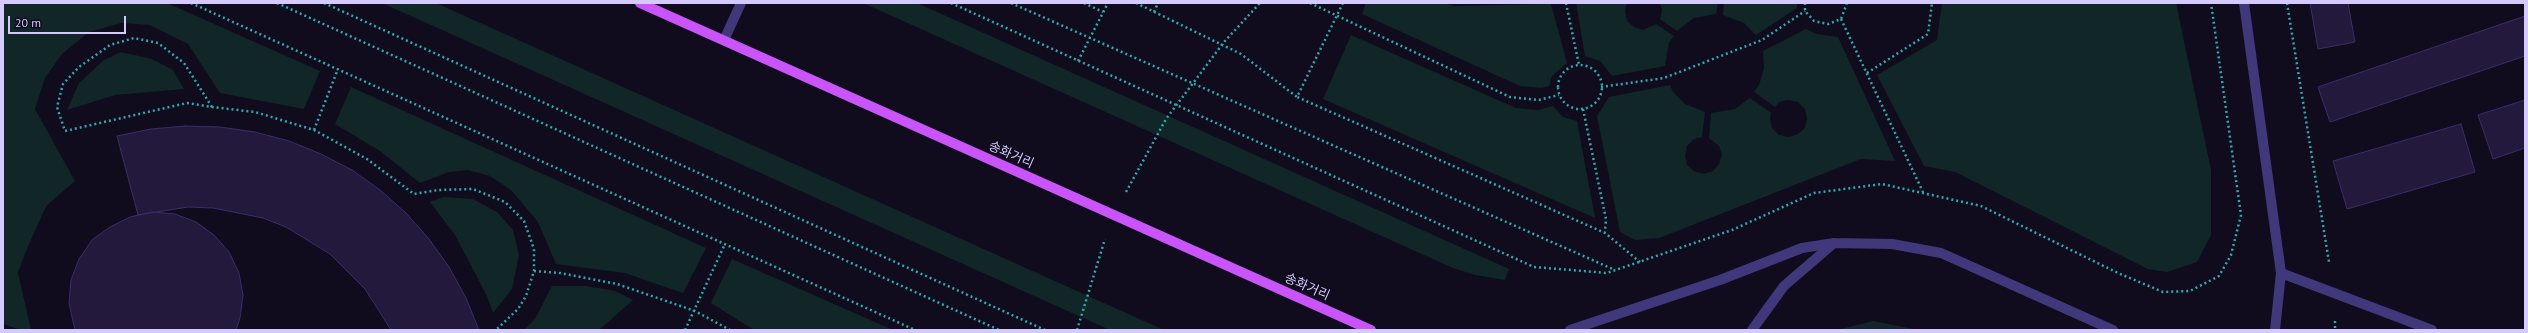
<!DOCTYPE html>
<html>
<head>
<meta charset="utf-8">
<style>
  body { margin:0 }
  #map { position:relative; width:2528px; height:333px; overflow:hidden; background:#100c1d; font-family:"PT Sans",sans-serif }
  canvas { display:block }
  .frame { position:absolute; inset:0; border:4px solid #d4cafd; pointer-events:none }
  .scale { position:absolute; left:8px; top:16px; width:118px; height:18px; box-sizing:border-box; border:2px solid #d4cafd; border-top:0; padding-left:5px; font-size:12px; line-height:14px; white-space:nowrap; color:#d4cafd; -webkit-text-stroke:3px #100c1d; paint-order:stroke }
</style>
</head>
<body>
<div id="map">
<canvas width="2528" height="333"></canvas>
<div class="frame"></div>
<div class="scale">20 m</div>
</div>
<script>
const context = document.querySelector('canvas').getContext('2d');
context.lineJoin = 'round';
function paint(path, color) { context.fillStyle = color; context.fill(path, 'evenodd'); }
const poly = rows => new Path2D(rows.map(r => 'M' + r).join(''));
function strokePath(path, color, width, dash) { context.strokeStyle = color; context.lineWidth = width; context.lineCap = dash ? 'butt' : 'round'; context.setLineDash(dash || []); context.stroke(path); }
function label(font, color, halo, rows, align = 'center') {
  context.font = font + ' "PT Sans","Noto Sans KR",sans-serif'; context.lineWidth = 4; context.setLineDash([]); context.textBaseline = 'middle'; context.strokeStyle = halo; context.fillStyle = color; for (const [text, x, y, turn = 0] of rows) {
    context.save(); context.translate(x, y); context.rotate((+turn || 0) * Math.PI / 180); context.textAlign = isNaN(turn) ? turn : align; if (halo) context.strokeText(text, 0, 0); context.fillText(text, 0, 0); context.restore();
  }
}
paint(poly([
  [3,3,167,3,320,71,304,109,220,93,188,44,150,25,121,23,89,32,62,54,45,78,35,109,75,181,46,206,26,251,18,273,31,330,21,330,3,324],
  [382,3,436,3,1164,330,1110,330],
  [863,3,917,3,1509,269,1505,280,1475,275,1453,268],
  [1366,3,1443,3,1455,6,1551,4,1567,63,1552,76,1549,86,1542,88,1520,86,1362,14],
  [1576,3,1627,3,1625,11,1627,21,1634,27,1643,30,1656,24,1674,36,1669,42,1665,66,1612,76,1600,61,1585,56],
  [1660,3,1718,3,1716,14,1694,18,1677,31,1660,19,1662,10],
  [1724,3,1797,3,1797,8,1756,35,1744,23,1723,15],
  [1942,3,2176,3,2211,170,2211,235,2197,262,2167,272,2148,269,1955,172,1924,166,1877,75,1937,40],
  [1806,29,1817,34,1838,37,1895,161,1861,159,1659,238,1635,240,1620,232,1597,116,1609,97,1670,85,1673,92,1685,104,1705,112,1702,137,1694,139,1687,146,1685,156,1687,165,1694,171,1704,174,1713,171,1719,164,1722,155,1719,146,1709,138,1711,113,1735,109,1750,98,1771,113,1770,119,1772,128,1779,135,1789,137,1798,134,1805,128,1807,118,1805,109,1798,102,1788,100,1779,102,1775,107,1754,92,1759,85,1764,68,1763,51],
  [1351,35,1516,108,1538,110,1553,106,1563,117,1577,121,1595,218,1323,99],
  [121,52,152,59,173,70,184,89,115,95,67,110,79,83,104,60],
  [351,87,706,248,683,293,625,273,556,264,538,222,511,190,490,176,468,170,449,172,420,183,380,151,335,124],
  [443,197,473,199,497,212,513,230,519,255,512,289,493,313,487,296,455,235,430,202],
  [732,259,893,330,754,330,711,303],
  [552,286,587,286,615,291,633,300,599,330,524,330,535,319],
  [1873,321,1919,330,1837,330]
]), '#102627');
const building = poly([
  [2310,3,2348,3,2355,42,2318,49,2310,3],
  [2525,16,2525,56,2330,122,2318,87,2525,16],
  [2525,100,2525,148,2493,159,2478,115,2525,100],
  [2461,124,2475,172,2347,209,2333,161,2461,124],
  [185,126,220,127,255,132,289,141,321,154,352,170,380,190,406,213,429,239,449,267,466,298,479,330,391,330,365,289,330,254,286,227,263,218,213,208,188,207,138,215,117,136,151,129,185,126],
  [152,212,175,214,196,222,214,235,229,252,239,273,243,295,240,318,236,330,75,330,69,303,71,280,79,259,92,240,110,227,130,217,152,212]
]);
paint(building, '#23193d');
strokePath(building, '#3c2c69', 1);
strokePath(poly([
  [191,3,915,330],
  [277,3,999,330],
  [324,3,1045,330],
  [951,3,1534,267,1607,273,1732,230,1814,193,1882,184,1981,206,2118,273,2163,292,2190,291,2219,276,2231,255,2241,215,2211,3],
  [1011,3,1615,270],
  [1084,3,1103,12],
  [1136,3,1241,54,1297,97],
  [1310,3,1510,97,1539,100,1559,95],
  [1343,3,1297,97,1605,233,1640,262],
  [1566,3,1579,65],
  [1805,3,1805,11,1814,21,1828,24,1841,19,1847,3],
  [2287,3,2329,262],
  [1154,12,1158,3],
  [1841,19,1923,192],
  [1078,61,1108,3],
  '1558 87a22 22 0 1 1 44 0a22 22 0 1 1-44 0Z',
  [1867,73,1928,34,1932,3],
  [1601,87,1664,78,1762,40,1805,11],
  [212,107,184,63,158,43,134,38,110,45,79,67,63,84,57,107,65,131,187,103,212,107,255,112,314,130,367,159,414,194,438,190,473,189,505,202,524,221,534,249,534,271,526,296,518,309,496,330],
  [1583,109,1606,219,1605,232],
  [314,130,338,69],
  [1126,192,1166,119,1224,42,1260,3],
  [534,271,560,273,617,284,695,311,730,330],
  [2335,321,2335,330],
  [685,330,725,244],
  [1077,330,1105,239]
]), '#30a9ab', 2.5, [2, 3]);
strokePath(poly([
  [2244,3,2281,273,2275,330],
  [724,40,741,3],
  [2281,273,2432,330],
  [1570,330,1720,280,1802,248,1834,243,1892,244,1941,253,2113,330],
  [1752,330,1784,286,1834,243]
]), '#40387b', 10);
strokePath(poly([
  [640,3,1371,330]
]), '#c954fa', 10);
label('13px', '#d4cafd', '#100c1d', [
  ["송화거리",1011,155,24],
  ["송화거리",1307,287,24]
]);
</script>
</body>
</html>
